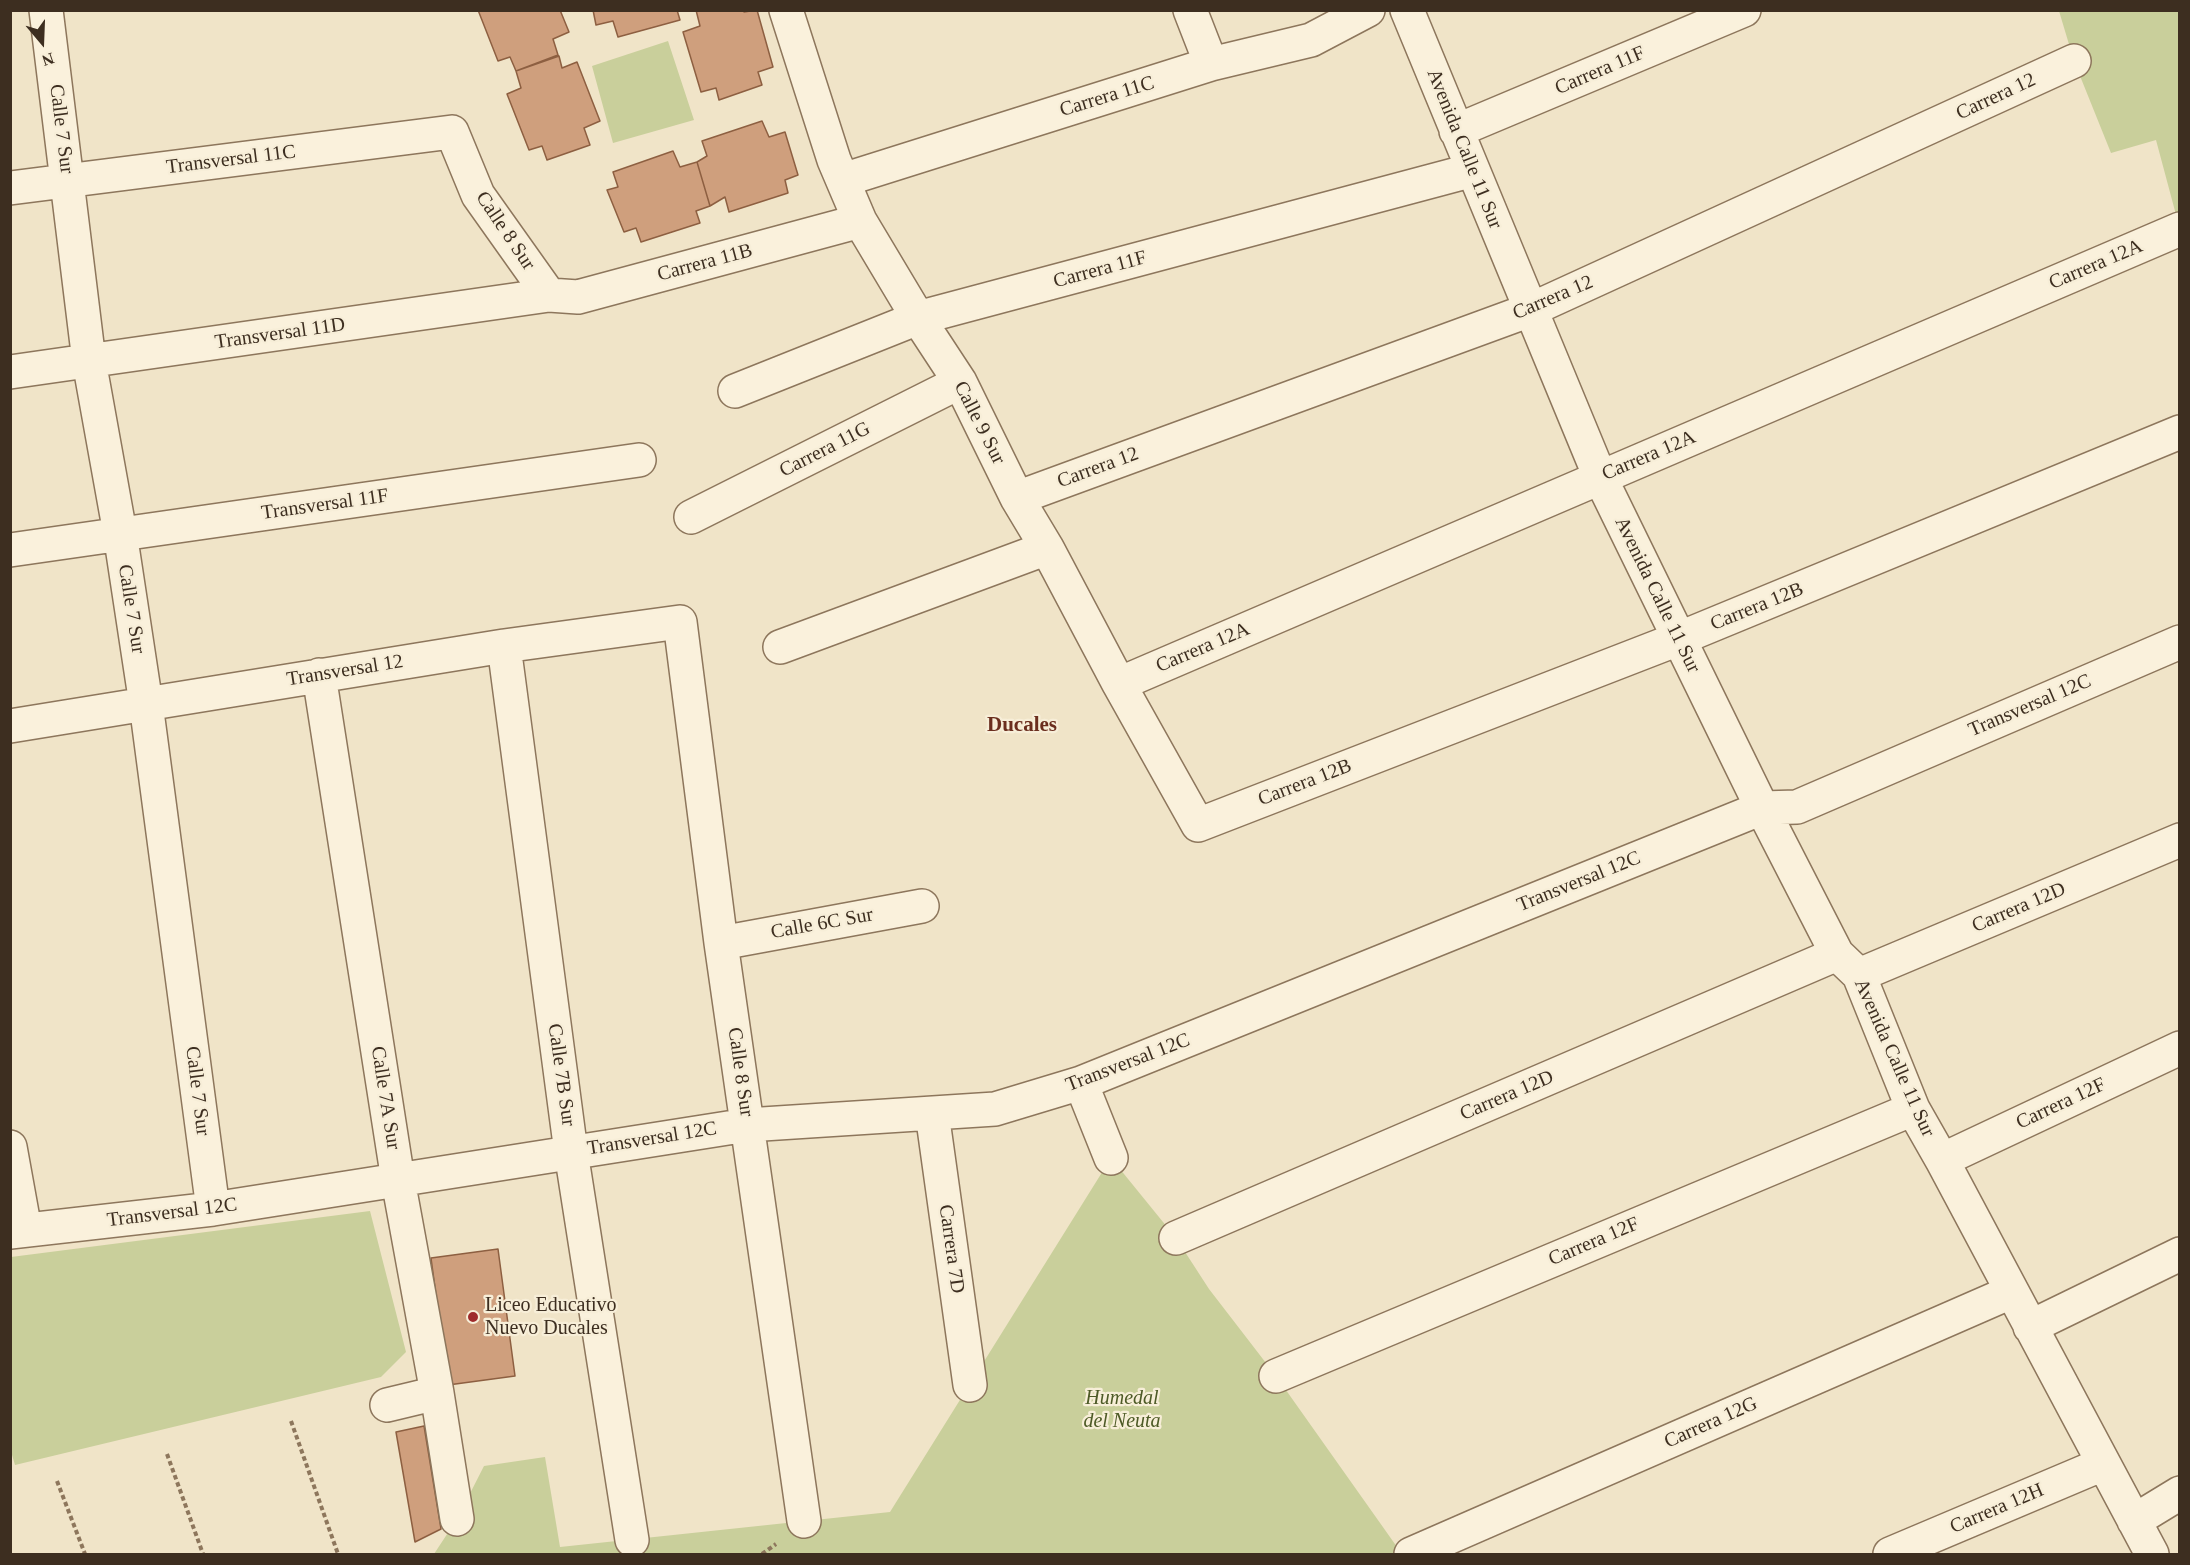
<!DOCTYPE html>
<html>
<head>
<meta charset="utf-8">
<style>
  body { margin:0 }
  #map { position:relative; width:2190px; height:1565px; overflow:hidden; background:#f0e4c8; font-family:"Times New Roman",serif }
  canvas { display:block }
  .frame { position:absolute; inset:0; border:12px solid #3d2e20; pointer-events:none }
  .north { position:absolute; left:12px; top:12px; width:60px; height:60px; -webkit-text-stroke:4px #f7eed8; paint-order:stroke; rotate:161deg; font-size:16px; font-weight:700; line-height:24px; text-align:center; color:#3d2e20 }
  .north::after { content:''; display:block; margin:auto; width:21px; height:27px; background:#3d2e20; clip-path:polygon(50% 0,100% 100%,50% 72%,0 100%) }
</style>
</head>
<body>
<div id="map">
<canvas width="2190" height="1565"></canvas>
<div class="frame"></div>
<div class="north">N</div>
</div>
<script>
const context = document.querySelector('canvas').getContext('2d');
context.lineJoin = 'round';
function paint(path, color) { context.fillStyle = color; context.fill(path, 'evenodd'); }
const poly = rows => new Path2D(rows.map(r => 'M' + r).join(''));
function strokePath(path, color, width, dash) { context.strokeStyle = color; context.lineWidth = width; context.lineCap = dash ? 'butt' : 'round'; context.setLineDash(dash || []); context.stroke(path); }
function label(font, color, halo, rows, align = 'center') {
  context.font = font + ' "Times New Roman",serif'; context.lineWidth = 4.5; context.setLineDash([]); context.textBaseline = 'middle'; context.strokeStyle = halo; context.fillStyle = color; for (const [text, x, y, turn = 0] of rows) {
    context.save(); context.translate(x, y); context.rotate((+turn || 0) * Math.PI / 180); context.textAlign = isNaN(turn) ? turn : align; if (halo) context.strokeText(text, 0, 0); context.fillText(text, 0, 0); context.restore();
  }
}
paint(poly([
  [2059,11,2179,11,2179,226,2156,140,2111,153,2074,61],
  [668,41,694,120,613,143,592,66],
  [1111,1158,1176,1238,1209,1289,1276,1376,1402,1554,434,1554,457,1519,484,1466,545,1457,560,1547,890,1512],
  [370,1211,406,1352,381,1377,15,1465,10,1448,11,1257]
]), '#c9cf9b');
const building = poly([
  [478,10,560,10,569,32,553,39,558,55,516,71,510,57,498,61,478,10],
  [593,10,677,10,680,20,618,37,613,21,596,25,593,10],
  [696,10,744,10,744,12,757,10,773,67,758,72,762,85,719,100,716,88,701,92,683,32,700,26,696,10],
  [559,56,562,68,577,62,600,121,584,128,590,145,547,160,542,146,529,150,507,94,521,88,516,71,559,56],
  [762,121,769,137,785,132,798,175,785,180,788,193,729,212,725,197,710,206,697,162,707,156,702,141,762,121],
  [673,151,680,167,697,162,710,206,696,211,700,223,641,242,636,228,624,232,607,190,618,187,613,172,673,151],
  [498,1249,515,1376,448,1385,431,1258,498,1249],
  [424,1426,441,1529,415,1542,396,1432,424,1426]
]);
paint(building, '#cf9f7d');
strokePath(building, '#8d5f41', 1.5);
const minor = poly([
  [46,10,89,361,120,533,146,704,213,1209],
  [786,10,834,160,860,221,918,318,960,382,1017,498,1047,548,1119,684,1198,825,1678,639,2180,432],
  [1190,10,1211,64],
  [1407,10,1600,477,1762,808,1837,954,1859,975,1913,1109,1942,1160,2152,1554],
  [1456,131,1744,10],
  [843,180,1211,64,1311,40,1368,10],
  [10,188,452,132,478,195,549,295],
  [10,372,549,295,578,297,860,221],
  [735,391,918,318,1473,170],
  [1017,498,1530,310,2074,61],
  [691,517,960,382],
  [10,550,639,460],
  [504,646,571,1152,632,1540],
  [780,647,1047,548],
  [319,675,398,1180,437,1393,457,1519],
  [1119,684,2180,229],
  [10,726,504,646,680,622,721,943,804,1521],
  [721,943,922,906],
  [1859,975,2180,840],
  [1081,1083,1111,1158],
  [932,1113,970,1385],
  [10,1147,25,1230],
  [1942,1160,2180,1048],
  [10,1232,213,1209,747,1125,995,1109,1081,1083,1762,808,1797,807,2180,642],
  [1176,1238,1837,954],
  [2030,1327,2180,1254],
  [1276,1376,1913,1109],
  [387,1405,437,1393],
  [2134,1521,2180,1493],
  [1411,1554,2011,1292],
  [1890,1554,2103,1464]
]);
strokePath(minor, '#8d765c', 36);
strokePath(poly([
  [291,1421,338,1554],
  [167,1454,203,1554],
  [57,1481,85,1554],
  [762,1554,776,1544]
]), '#8d765c', 4, [4.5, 3]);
strokePath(minor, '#faf1dc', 33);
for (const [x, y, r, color] of [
  [473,1317,6,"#9e2a2b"]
]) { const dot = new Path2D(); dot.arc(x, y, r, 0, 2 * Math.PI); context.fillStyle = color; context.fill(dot); strokePath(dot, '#f7eed8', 2); }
label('20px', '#3d2e20', '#f7eed8', [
  ["Carrera 11F",1600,71,-23],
  ["Carrera 11C",1107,97,-17],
  ["Carrera 12",1996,97,-25],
  ["Calle 7 Sur",61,129,83],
  ["Avenida Calle 11 Sur",1464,149,68],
  ["Transversal 11C",231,160,-7],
  ["Calle 8 Sur",505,231,56],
  ["Carrera 11B",705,263,-15],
  ["Carrera 12A",2096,265,-23],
  ["Carrera 11F",1100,270,-15],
  ["Carrera 12",1553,298,-23],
  ["Transversal 11D",280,334,-8],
  ["Calle 9 Sur",979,423,63],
  ["Carrera 11G",825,450,-27],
  ["Carrera 12A",1649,456,-23],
  ["Carrera 12",1098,468,-20],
  ["Transversal 11F",325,505,-8],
  ["Avenida Calle 11 Sur",1657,595,64],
  ["Carrera 12B",1757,607,-22],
  ["Calle 7 Sur",131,609,81],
  ["Carrera 12A",1203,648,-23],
  ["Transversal 12",345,671,-9],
  ["Transversal 12C",2030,706,-23],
  ["Carrera 12B",1305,783,-21],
  ["Transversal 12C",1579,882,-22],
  ["Carrera 12D",2019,908,-23],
  ["Calle 6C Sur",822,924,-10],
  ["Avenida Calle 11 Sur",1894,1058,66],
  ["Transversal 12C",1128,1063,-21],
  ["Calle 8 Sur",740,1072,82],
  ["Calle 7B Sur",561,1075,82],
  ["Calle 7 Sur",197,1091,83],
  ["Carrera 12D",1507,1096,-23],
  ["Calle 7A Sur",385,1098,81],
  ["Carrera 12F",2061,1104,-25],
  ["Transversal 12C",652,1139,-9],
  ["Transversal 12C",172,1213,-7],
  ["Carrera 12F",1594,1242,-23],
  ["Carrera 7D",951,1249,82],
  ["Carrera 12G",1711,1423,-24],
  ["Carrera 12H",1997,1509,-23]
]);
label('20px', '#3d2e20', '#f7eed8', [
  ["Liceo Educativo",485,1306],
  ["Nuevo Ducales",485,1329]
], 'left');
label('italic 20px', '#4d5a26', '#f7eed8', [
  ["Humedal",1122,1399],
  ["del Neuta",1122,1422]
]);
label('bold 21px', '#6b2e1e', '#f7eed8', [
  ["Ducales",1022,726]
]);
</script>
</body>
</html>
